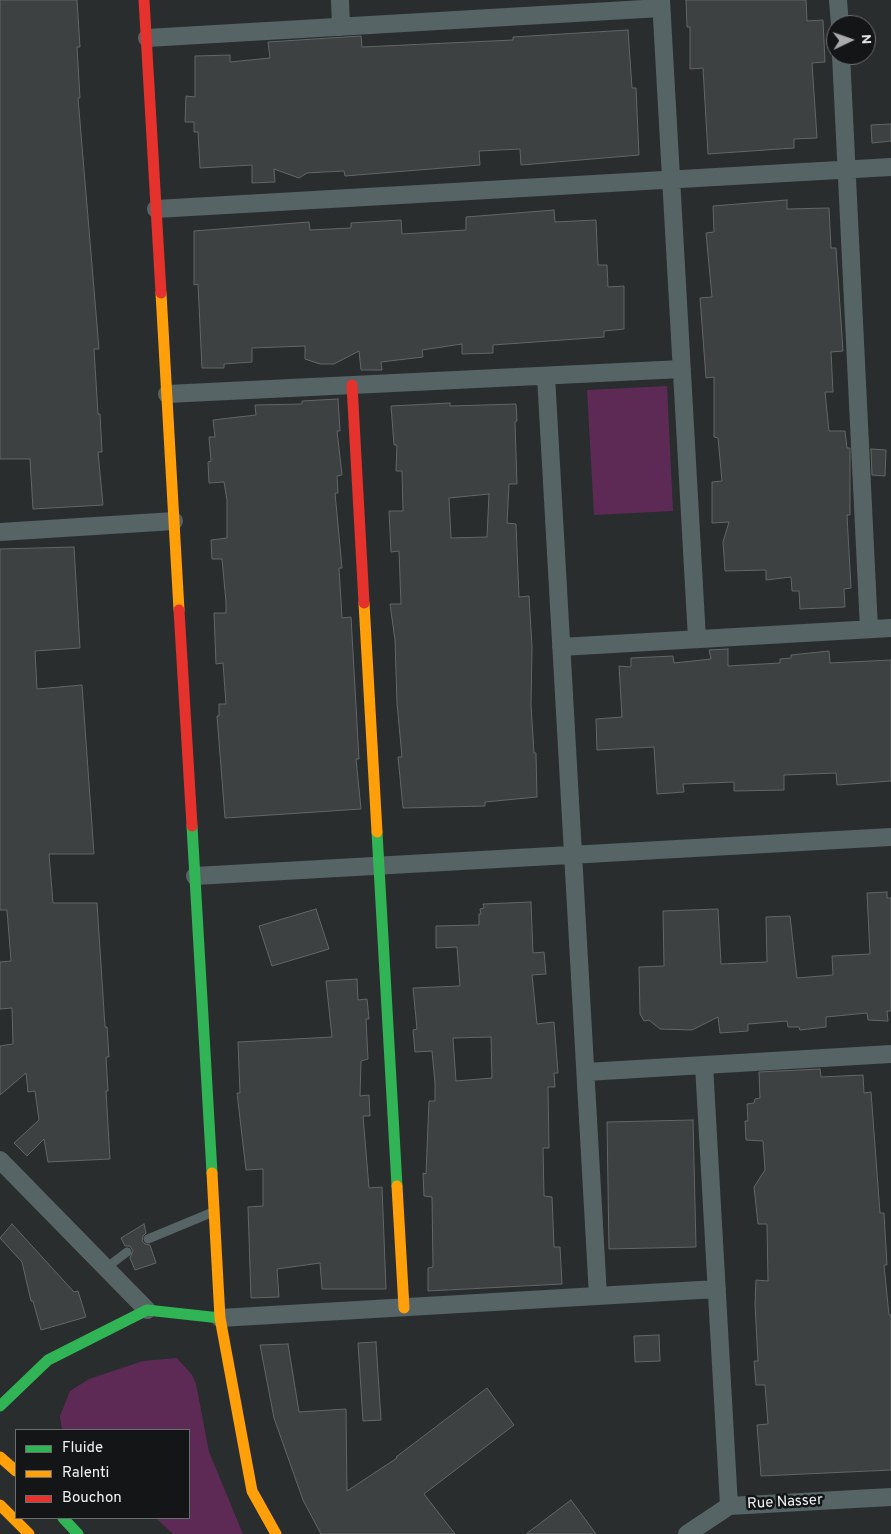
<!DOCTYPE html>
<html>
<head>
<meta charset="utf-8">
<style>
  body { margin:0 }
  #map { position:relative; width:891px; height:1534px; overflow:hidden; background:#292d2d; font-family:Overpass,sans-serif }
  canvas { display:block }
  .legend { position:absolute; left:15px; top:1429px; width:175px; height:90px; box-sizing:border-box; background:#131516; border:1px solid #6a6d6e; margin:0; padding:6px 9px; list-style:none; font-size:15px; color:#edf1f2 }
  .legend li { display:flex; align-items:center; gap:10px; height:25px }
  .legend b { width:25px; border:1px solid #6a6d6e }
  .north { position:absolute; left:826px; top:15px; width:50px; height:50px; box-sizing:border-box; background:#131516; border:1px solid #6a6d6e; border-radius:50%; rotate:87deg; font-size:14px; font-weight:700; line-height:20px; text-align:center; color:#edf1f2 }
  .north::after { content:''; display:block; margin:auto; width:18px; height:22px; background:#a8acad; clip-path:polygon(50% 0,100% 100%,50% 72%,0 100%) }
</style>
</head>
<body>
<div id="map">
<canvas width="891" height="1534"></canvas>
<ul class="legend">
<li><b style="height:6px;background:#30b455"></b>Fluide</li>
<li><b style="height:6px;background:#ff9f0a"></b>Ralenti</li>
<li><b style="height:6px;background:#e5322d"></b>Bouchon</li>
</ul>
<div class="north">N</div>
</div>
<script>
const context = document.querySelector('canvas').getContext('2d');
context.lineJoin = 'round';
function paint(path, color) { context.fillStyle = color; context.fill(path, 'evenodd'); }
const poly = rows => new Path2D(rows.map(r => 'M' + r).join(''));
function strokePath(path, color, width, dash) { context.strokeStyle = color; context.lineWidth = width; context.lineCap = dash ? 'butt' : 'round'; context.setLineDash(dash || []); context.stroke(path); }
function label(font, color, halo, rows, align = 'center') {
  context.font = font + ' Overpass,sans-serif'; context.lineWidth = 5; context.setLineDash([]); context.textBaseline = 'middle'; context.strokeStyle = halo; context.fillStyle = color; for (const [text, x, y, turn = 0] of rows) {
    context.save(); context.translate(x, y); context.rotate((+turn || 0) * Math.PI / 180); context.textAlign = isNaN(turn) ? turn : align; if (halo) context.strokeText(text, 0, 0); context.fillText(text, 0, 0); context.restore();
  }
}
paint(poly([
  [667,386,673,511,594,515,587,390],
  [177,1358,192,1375,196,1384,209,1452,243,1534,173,1534,156,1518,189,1518,189,1430,62,1430,60,1416,70,1391,89,1379,143,1361]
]), '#5d2a56');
const building = poly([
  [0,0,77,0,80,47,77,47,80,98,78,98,99,349,94,349,98,414,100,414,102,452,98,452,103,505,33,509,30,459,0,459,0,0],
  [686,0,806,0,807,21,823,20,825,62,812,63,817,138,794,139,794,148,708,154,703,68,690,69,690,27,687,27,686,0],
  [628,30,632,88,636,88,639,155,521,165,520,149,479,151,480,165,357,175,345,176,344,171,324,172,307,173,299,178,274,169,275,182,252,183,252,165,200,168,198,132,194,132,194,122,185,122,186,96,195,97,195,56,230,55,230,62,270,58,268,42,361,36,362,47,513,40,513,37,628,30],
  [891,124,891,141,872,143,871,125,891,124],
  [787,200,787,209,829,208,831,248,836,248,843,351,831,352,833,392,825,392,829,431,845,431,847,448,850,448,850,515,847,515,851,588,844,589,845,607,800,609,799,591,792,591,791,577,766,580,766,570,725,571,723,542,729,522,712,523,712,482,722,481,718,438,714,437,714,377,706,378,700,298,712,297,706,233,714,232,713,206,787,200],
  [554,210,555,222,596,220,598,265,607,265,608,287,624,286,624,329,604,331,604,337,493,345,493,353,462,354,462,344,422,350,423,357,381,362,382,370,361,370,359,351,334,364,320,364,305,359,305,346,252,348,252,362,224,364,224,368,202,368,198,284,194,285,194,231,309,222,310,230,351,228,351,223,401,220,402,234,466,230,466,217,554,210],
  [338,399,340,431,337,431,342,475,337,476,338,493,335,493,342,568,339,568,342,618,351,617,359,759,356,759,361,809,225,818,217,716,219,716,219,704,226,704,223,663,216,664,214,613,226,613,226,602,222,559,212,559,211,540,227,538,227,500,224,482,209,483,208,462,211,461,209,437,215,437,213,420,256,415,255,405,302,404,302,401,338,399],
  [450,403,450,406,516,404,517,421,515,422,517,484,509,484,507,523,516,524,519,597,529,596,532,647,531,705,534,753,536,753,537,797,485,802,485,806,403,808,398,757,402,757,397,703,395,640,390,604,401,604,399,551,391,552,389,511,403,511,402,471,396,471,397,445,394,445,391,406,450,403],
  [489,494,487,537,451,538,449,498,489,494],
  [871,449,886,450,885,476,872,475,871,449],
  [74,547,80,648,35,651,37,689,82,685,94,854,49,854,53,903,97,903,105,1027,107,1027,109,1057,106,1057,108,1091,106,1091,110,1159,48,1162,44,1139,27,1156,14,1143,39,1120,35,1091,28,1092,26,1073,0,1095,0,1046,13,1044,12,1008,0,1009,0,962,11,961,7,910,0,910,0,549,74,547],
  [728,649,728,666,780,663,780,659,791,658,791,655,829,651,830,663,891,660,891,781,837,785,836,773,784,775,784,790,734,791,734,782,683,784,684,792,657,794,654,747,597,750,596,719,622,717,619,666,631,667,631,658,673,656,674,663,711,659,709,650,728,649],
  [887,892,887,898,891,898,891,1011,887,1011,888,1021,868,1020,867,1013,826,1017,826,1027,800,1030,799,1027,788,1027,787,1021,748,1024,748,1031,720,1033,718,1017,692,1030,660,1029,649,1020,644,1021,640,1014,639,967,664,966,663,911,718,909,721,964,767,962,766,917,790,916,797,978,833,975,832,956,870,954,867,893,887,892],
  [531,902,533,953,544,952,546,974,532,975,537,1024,554,1022,558,1073,554,1073,555,1087,548,1087,549,1148,543,1148,544,1196,552,1197,554,1247,560,1247,562,1284,428,1291,428,1268,433,1267,432,1197,424,1196,423,1173,426,1174,429,1101,435,1101,435,1083,432,1051,415,1052,413,1030,417,1029,413,988,460,986,457,947,436,948,436,926,479,925,479,914,481,914,480,909,484,908,483,904,531,902],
  [491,1037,492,1078,456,1081,453,1038,491,1037],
  [316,909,329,949,272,966,259,926,316,909],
  [357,979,358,1000,367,999,369,1019,366,1019,368,1059,361,1061,360,1096,369,1095,370,1116,363,1116,369,1188,382,1187,386,1289,322,1289,320,1263,277,1269,279,1297,251,1298,248,1207,263,1206,263,1169,246,1170,237,1093,240,1093,238,1042,332,1037,326,981,357,979],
  [820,1069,821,1077,863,1075,864,1093,871,1092,880,1213,884,1213,887,1265,884,1265,889,1315,891,1315,891,1470,761,1476,757,1425,768,1424,765,1385,756,1385,754,1361,758,1361,755,1304,756,1280,768,1281,767,1224,758,1224,754,1187,765,1170,763,1141,746,1140,745,1121,748,1121,747,1104,754,1103,755,1099,760,1098,759,1072,820,1069],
  [693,1120,696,1247,609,1249,607,1122,693,1120],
  [12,1224,74,1292,78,1291,86,1317,41,1330,33,1301,31,1301,22,1262,0,1238,12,1224],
  [144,1224,146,1233,143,1236,142,1241,145,1244,150,1245,156,1263,135,1270,130,1258,133,1251,130,1246,125,1246,121,1238,144,1224],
  [659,1335,660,1361,635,1362,634,1336,659,1335],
  [376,1342,381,1420,363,1421,358,1343,376,1342],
  [288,1344,299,1412,346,1409,347,1491,397,1458,396,1457,487,1388,514,1425,424,1494,455,1534,321,1534,303,1500,274,1418,260,1345,288,1344],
  [571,1500,596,1534,526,1534,571,1500]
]);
paint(building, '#3e4141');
strokePath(building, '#626666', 1);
strokePath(poly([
  [148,1239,213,1212],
  [106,1268,127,1252]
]), '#566466', 9);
strokePath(poly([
  [340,0,341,27],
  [661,0,697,639],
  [838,0,840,25],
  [147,38,661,8],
  [841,55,869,629],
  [156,209,891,167],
  [546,376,598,1296],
  [167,394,682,369],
  [0,532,174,521],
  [561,647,891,628],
  [195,876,891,837],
  [704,1065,729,1506],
  [586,1072,891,1054],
  [0,1160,147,1310],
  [220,1318,717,1289],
  [687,1534,729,1506,891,1497]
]), '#566466', 18);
strokePath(poly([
  [192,826,212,1173],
  [377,832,397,1186],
  [0,1406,48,1360,147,1310,220,1318],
  [63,1518,78,1534]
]), '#30b455', 11);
strokePath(poly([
  [161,293,179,610],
  [364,603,377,832],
  [212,1173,220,1318,252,1491,276,1534],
  [397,1186,404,1308],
  [0,1457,16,1471],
  [0,1505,29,1534]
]), '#ff9f0a', 11);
strokePath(poly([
  [144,0,161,293],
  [352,385,364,603],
  [179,610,192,826]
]), '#e5322d', 11);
label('15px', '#edf1f2', '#131516', [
  ["Rue Nasser",785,1503,-3]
]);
</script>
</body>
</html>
